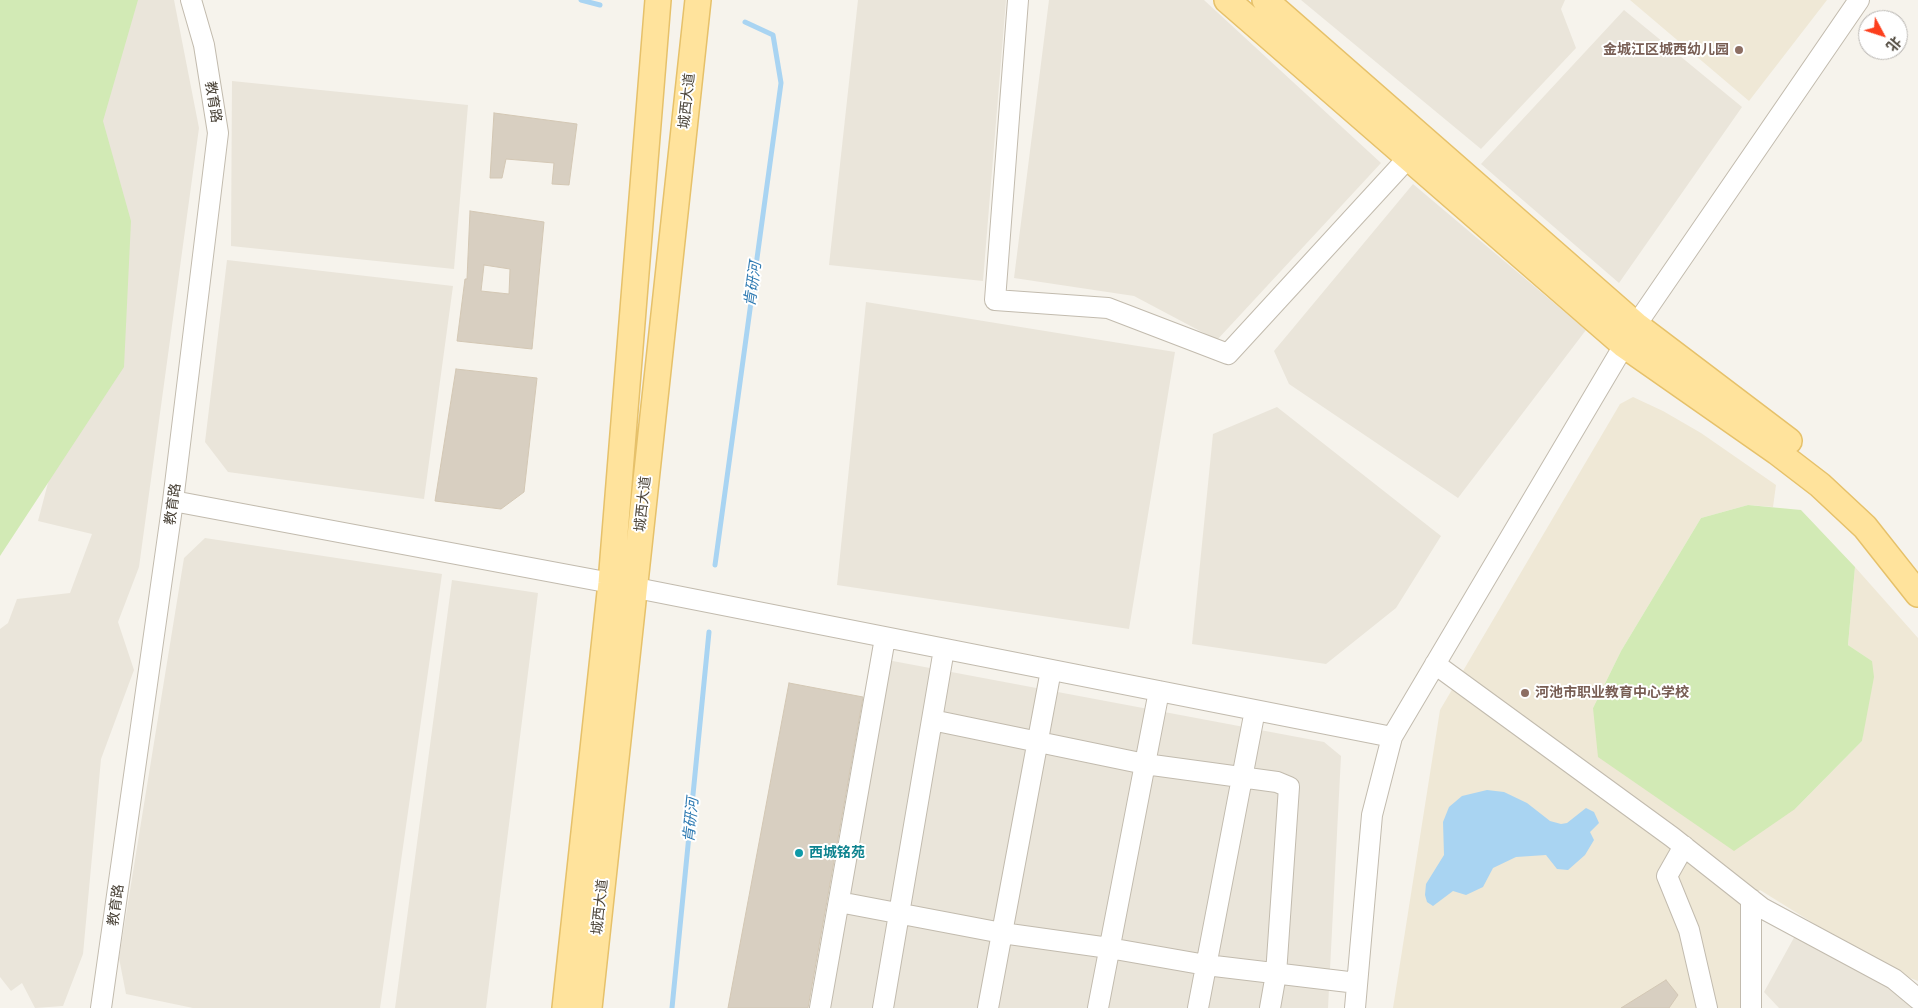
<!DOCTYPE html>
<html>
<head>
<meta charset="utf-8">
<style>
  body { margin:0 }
  #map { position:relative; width:1918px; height:1008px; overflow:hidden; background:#f6f3ec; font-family:Inter,"Noto Sans SC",sans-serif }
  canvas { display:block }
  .north { position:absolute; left:1858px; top:10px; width:50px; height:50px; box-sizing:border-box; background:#fff; border:1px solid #b7b4b0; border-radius:50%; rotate:130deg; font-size:14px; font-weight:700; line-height:20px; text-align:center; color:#4b4439 }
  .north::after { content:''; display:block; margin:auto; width:18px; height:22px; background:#fc3f1d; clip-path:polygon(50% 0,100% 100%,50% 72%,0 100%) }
</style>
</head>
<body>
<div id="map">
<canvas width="1918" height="1008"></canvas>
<div class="north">北</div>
</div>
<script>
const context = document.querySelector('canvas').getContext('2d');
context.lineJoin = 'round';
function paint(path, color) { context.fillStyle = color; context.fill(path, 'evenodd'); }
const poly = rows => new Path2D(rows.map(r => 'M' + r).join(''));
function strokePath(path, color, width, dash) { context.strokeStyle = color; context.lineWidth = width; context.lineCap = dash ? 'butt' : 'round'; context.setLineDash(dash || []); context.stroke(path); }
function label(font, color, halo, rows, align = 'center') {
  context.font = font + ' Inter,"Noto Sans SC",sans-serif'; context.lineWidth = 4; context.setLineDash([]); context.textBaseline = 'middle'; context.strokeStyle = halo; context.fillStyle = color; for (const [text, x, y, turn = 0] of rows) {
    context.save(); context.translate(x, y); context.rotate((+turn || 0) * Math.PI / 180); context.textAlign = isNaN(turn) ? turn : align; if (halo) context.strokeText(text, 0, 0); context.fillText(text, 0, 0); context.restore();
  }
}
paint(poly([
  [120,0,174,0,199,128,139,567,118,622,134,670,101,759,83,954,63,1006,35,1008,22,983,11,991,0,977,0,629,8,623,17,599,70,593,92,534,38,521,60,437,93,103],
  [858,0,1006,0,983,281,829,265],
  [1049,0,1204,0,1381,163,1217,340,1134,296,1014,278],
  [1301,0,1565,0,1561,9,1576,48,1481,149],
  [1624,10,1742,107,1619,283,1481,164],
  [232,81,468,105,454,269,231,246],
  [1413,184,1586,330,1458,498,1289,384,1274,351],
  [227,260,453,286,424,499,228,472,205,442],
  [866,302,1175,352,1129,629,837,585],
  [1277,407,1441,536,1396,608,1326,664,1192,644,1213,434],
  [205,538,442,574,380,1008,193,1008,126,994,119,958,184,558],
  [452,580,538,593,486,1008,395,1008],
  [882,659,1324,742,1341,756,1328,1008,820,1008],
  [1796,934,1889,983,1917,1008,1779,1008,1764,992]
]), '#eae5da');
paint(poly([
  [1630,0,1827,0,1749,101],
  [1633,397,1663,411,1701,433,1776,485,1773,507,1748,505,1701,518,1621,651,1593,708,1795,809,1862,741,1872,661,1848,645,1855,567,1918,638,1918,981,1887,969,1760,890,1741,906,1743,1008,1393,1008,1440,710,1620,404]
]), '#efe8d6');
paint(poly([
  [0,0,138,0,103,121,131,221,124,367,0,556],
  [1748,505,1801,510,1855,567,1848,645,1872,661,1874,677,1862,741,1795,809,1734,851,1598,757,1593,708,1621,651,1701,518]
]), '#d2eab5');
paint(poly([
  [1487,790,1504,792,1527,803,1550,821,1561,824,1567,823,1586,808,1594,812,1599,823,1590,832,1594,840,1585,855,1568,870,1557,869,1546,855,1516,857,1493,868,1483,887,1466,895,1453,891,1433,906,1427,902,1425,895,1426,884,1444,855,1443,822,1449,807,1462,796]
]), '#a9d4f2');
strokePath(poly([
  [581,0,600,5],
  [715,565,781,83,773,35,745,22],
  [672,1008,709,632]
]), '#a9d4f2', 5);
const building = poly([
  [494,113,577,124,569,185,552,184,554,163,506,159,502,178,490,178,494,113],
  [470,211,544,222,532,349,457,341,465,279,467,279,470,211],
  [484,265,510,269,509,294,481,291,484,265],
  [456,369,537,378,524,492,501,509,435,501,456,369],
  [789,683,863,697,808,1008,728,1008,789,683],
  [1666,980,1678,995,1669,1008,1621,1008,1666,980]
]);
paint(building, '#d8cfc1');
strokePath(building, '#d3c7b4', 1);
const minor = poly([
  [1018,0,995,300,1108,308,1228,354,1408,158],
  [173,501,611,583,1392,737],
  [1435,664,1672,837,1762,908,1894,979,1918,999],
  [932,720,1145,764,1277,782,1289,787,1276,974,1270,1008],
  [1684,846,1667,876,1689,930,1707,1008],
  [1751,899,1751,1008],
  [839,902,1002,933,1109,948,1206,965,1357,983],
  [101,1008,173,501,218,133,204,45,191,0],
  [820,1008,885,638],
  [883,1008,944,649],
  [988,1008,1051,670],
  [1098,1008,1159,691],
  [1198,1008,1255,710],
  [1355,1008,1372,815,1392,737,1636,325,1859,0]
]);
const major = poly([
  [1227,0,1624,345,1777,452,1820,485,1865,527,1918,594],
  [1265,0,1636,325,1789,441],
  [565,1008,611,583,658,0],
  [589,1008,698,0]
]);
strokePath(minor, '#c2bbae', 22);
strokePath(major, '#e6c16a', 28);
strokePath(minor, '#fff', 20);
strokePath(major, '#ffe39c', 25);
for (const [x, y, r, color] of [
  [1739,50,5,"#8d6e63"],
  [1525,693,5,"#8d6e63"],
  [799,853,5,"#0f9aa8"]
]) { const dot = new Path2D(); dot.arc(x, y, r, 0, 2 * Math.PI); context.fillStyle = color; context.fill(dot); strokePath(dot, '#fff', 2); }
label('bold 14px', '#785e54', '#fff', [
  ["金城江区城西幼儿园",1729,50],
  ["河池市职业教育中心学校",1535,693,"left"]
], 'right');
label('14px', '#4b4439', '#fff', [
  ["城西大道",687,101,-84],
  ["教育路",213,102,81],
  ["教育路",173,504,-82],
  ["城西大道",643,504,-84],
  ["教育路",116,905,-82],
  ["城西大道",600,907,-84]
]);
label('bold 14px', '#0d838f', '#fff', [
  ["西城铭苑",809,853]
], 'left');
label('italic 15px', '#2e7ab2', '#fff', [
  ["肯研河",753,284,-82],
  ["肯研河",691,820,-84]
]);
</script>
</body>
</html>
